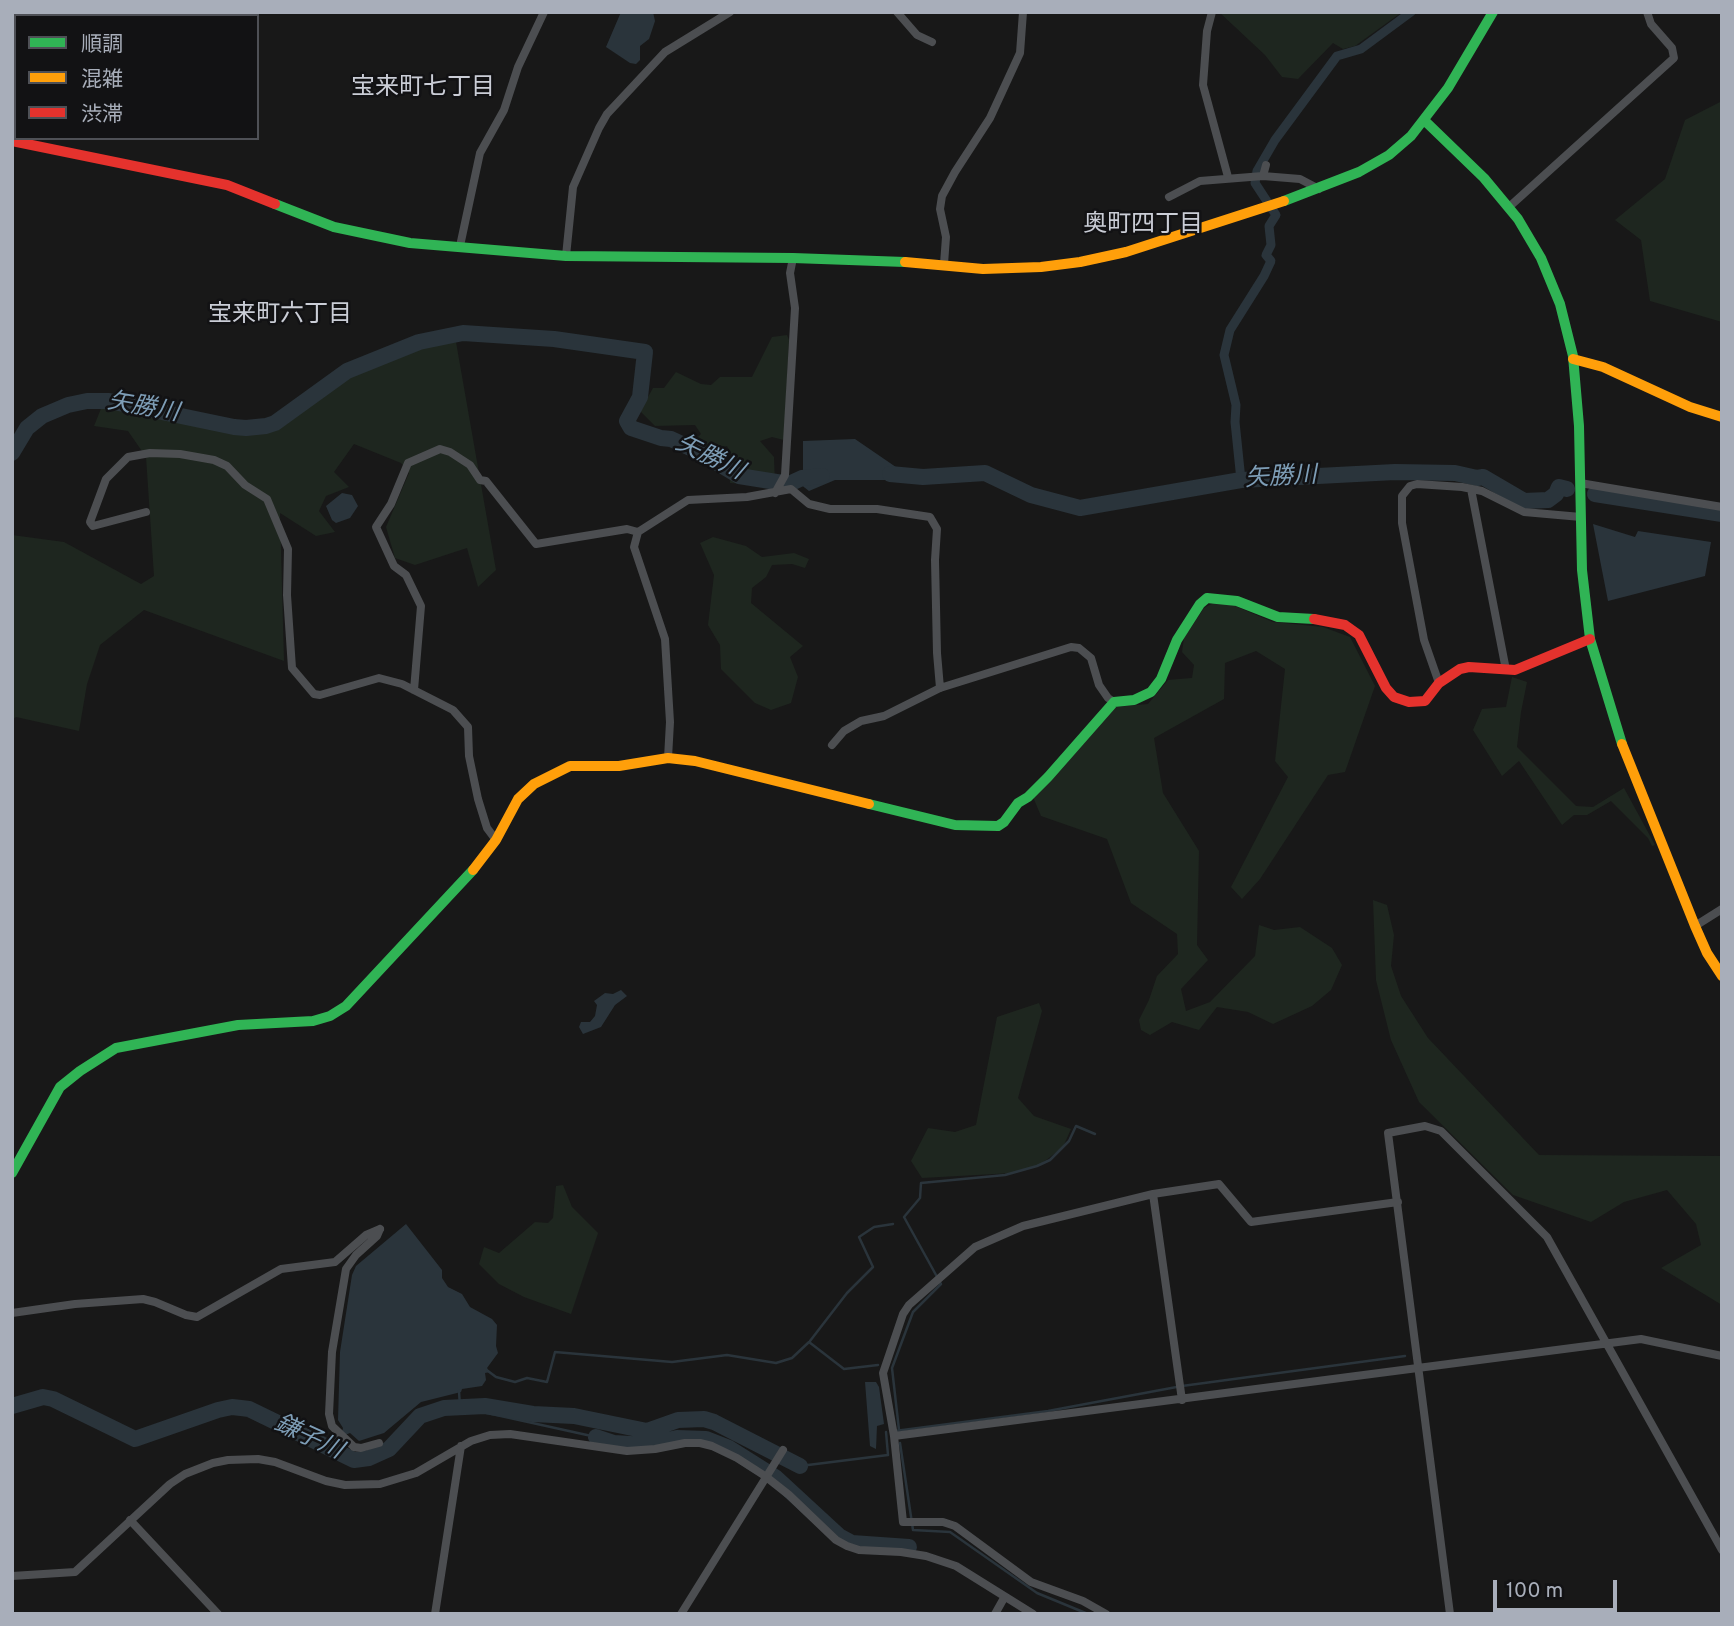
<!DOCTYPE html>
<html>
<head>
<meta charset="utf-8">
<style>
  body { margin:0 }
  #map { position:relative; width:1734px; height:1626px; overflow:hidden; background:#181818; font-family:Overpass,"Noto Sans JP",sans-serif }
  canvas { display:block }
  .frame { position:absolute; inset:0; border:14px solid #a8aeba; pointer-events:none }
  .legend { position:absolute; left:14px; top:14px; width:245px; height:126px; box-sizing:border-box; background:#121214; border:2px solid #4e5056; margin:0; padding:9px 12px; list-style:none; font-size:21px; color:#a8aeba }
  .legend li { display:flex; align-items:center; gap:14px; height:35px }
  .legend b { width:35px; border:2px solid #4e5056 }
  .scale { position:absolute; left:1493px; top:1580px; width:124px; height:32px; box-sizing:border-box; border:4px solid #a8aeba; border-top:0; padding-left:9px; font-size:21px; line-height:24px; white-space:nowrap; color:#a8aeba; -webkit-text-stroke:5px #121214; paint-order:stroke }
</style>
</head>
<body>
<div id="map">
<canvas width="1734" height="1626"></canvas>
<div class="frame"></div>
<ul class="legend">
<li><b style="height:9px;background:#30b455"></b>順調</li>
<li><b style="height:9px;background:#ff9f0a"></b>混雑</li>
<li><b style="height:9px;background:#e5322d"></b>渋滞</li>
</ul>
<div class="scale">100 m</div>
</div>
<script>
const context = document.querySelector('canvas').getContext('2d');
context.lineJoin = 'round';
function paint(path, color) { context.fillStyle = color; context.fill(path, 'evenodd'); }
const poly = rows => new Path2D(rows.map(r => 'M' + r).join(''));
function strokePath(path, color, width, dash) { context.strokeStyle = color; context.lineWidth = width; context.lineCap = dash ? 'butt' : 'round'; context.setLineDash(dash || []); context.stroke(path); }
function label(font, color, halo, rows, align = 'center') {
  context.font = font + ' Overpass,"Noto Sans JP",sans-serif'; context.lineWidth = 5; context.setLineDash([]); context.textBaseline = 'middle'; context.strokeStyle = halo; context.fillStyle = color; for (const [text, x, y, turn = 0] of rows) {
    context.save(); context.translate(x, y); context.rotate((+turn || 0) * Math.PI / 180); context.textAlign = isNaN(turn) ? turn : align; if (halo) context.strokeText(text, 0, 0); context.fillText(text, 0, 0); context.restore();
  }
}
paint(poly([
  [1219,12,1402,12,1355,46,1343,49,1333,43,1298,79,1282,77,1265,55],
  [1722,101,1722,322,1650,301,1641,240,1615,220,1665,179,1685,120],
  [787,335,789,340,784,440,772,437,760,441,774,457,775,486,730,483,731,454,727,446,708,451,692,443,701,434,695,425,655,426,640,411,653,388,664,388,676,372,701,384,711,385,720,377,752,377,772,337],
  [456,342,496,570,478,587,467,548,415,565,395,558,386,527,409,473,401,463,354,444,334,472,349,487,326,496,319,511,335,532,316,536,280,513,284,661,144,610,100,645,87,684,79,731,16,717,12,720,12,535,64,542,141,584,154,576,146,457,128,431,94,426,102,406,272,430,351,374,428,345],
  [713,537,746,546,762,557,794,553,809,559,805,568,792,564,772,565,766,577,752,588,751,603,803,646,790,657,798,677,791,703,771,710,755,703,721,669,720,645,708,625,714,575,700,543],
  [1215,602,1235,606,1273,622,1323,627,1350,637,1375,686,1345,772,1328,775,1260,879,1242,899,1231,887,1288,777,1275,761,1285,669,1256,651,1225,663,1224,699,1154,738,1163,793,1199,851,1197,945,1208,960,1181,989,1186,1011,1210,1002,1255,956,1259,925,1274,930,1300,927,1332,948,1342,965,1331,990,1312,1006,1273,1024,1248,1012,1217,1007,1199,1030,1172,1022,1150,1035,1141,1030,1139,1020,1149,1000,1157,976,1178,954,1177,934,1131,903,1107,839,1041,816,1033,797,1115,707,1148,704,1168,680,1192,678,1194,665,1182,652,1184,638,1204,608],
  [1512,677,1527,682,1521,712,1517,747,1576,806,1593,807,1624,788,1655,845,1652,846,1648,838,1611,801,1587,815,1574,815,1562,825,1519,761,1502,776,1473,730,1482,709,1506,707],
  [1373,900,1387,905,1394,935,1391,966,1401,996,1428,1038,1539,1155,1722,1156,1722,1305,1661,1268,1701,1245,1696,1224,1667,1190,1624,1202,1591,1222,1513,1195,1419,1102,1391,1040,1376,980],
  [1039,1003,1042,1011,1018,1098,1034,1116,1071,1129,1063,1147,1041,1164,1013,1173,922,1178,911,1161,928,1128,955,1132,976,1125,997,1017],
  [563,1185,572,1207,598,1233,571,1314,524,1297,499,1284,479,1264,484,1247,499,1253,535,1222,548,1223,553,1218,556,1186]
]), '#1e261f');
paint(poly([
  [621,12,653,12,655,21,649,39,640,46,640,60,636,64,630,63,606,47],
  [855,439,909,476,911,480,835,480,809,491,800,484,803,472,803,441],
  [342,493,352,495,358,506,350,518,336,523,332,520,326,506],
  [1593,524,1635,537,1638,531,1711,542,1705,576,1608,601],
  [621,990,627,996,615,1005,601,1027,583,1034,579,1027,581,1022,590,1022,595,1016,597,1005,594,1001,605,993,613,994],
  [406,1224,442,1270,442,1278,448,1287,462,1294,470,1307,492,1319,497,1325,496,1346,498,1353,487,1368,490,1372,485,1373,486,1380,482,1386,462,1389,461,1392,421,1402,384,1433,359,1441,350,1433,345,1435,342,1432,343,1428,338,1420,340,1352,352,1275,356,1266],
  [865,1382,876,1382,879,1387,884,1424,877,1426,876,1449,870,1446]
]), '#2a343b');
strokePath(poly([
  [810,1341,847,1293,873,1267,859,1237,874,1227,893,1224],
  [488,1371,496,1377,515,1382,527,1378,547,1382,555,1352,672,1362,727,1355,776,1363,792,1358,809,1342,844,1369,878,1365],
  [459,1391,460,1407,596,1437],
  [899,1430,892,1368,913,1312,941,1284,904,1217,920,1198,921,1183,1005,1175,1037,1166,1050,1160,1069,1141,1076,1126,1095,1134],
  [895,1431,1048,1411,1182,1386,1405,1356],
  [900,1443,913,1530,950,1532,1037,1593,1088,1614],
  [324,1445,340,1435],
  [800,1466,888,1455,886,1432]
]), '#2a343b', 2.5);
strokePath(poly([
  [1241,480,1235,422,1236,405,1224,355,1230,330,1264,276,1271,261,1266,255,1271,245,1269,226,1276,215,1255,183,1257,171,1275,140,1337,56,1361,49,1411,12]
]), '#2a343b', 9);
strokePath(poly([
  [12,453,27,428,42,416,68,405,87,401,109,401,234,427,246,428,266,426,275,423,347,371,419,342,463,333,554,339,645,352,640,397,627,421,631,428,661,438,671,439,699,452,739,476,789,484,802,478,822,476],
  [890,474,923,477,985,473,1031,495,1080,508,1241,480,1395,472,1455,473,1477,478,1483,477,1524,501,1548,500,1556,494,1559,487,1567,489],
  [1595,494,1722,514],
  [12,1406,43,1397,53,1399,135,1439,218,1410,232,1407,241,1408,249,1409,354,1460,369,1458,389,1449,420,1416,444,1408,485,1406,533,1414,574,1416,647,1431,678,1420,704,1419,714,1422,800,1466],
  [596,1437,614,1443,646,1445,677,1438,706,1439,729,1448,775,1477,839,1536,852,1543,909,1547]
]), '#2a343b', 16);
strokePath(poly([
  [897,12,917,35,932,42],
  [1212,12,1207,31,1203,85,1228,177],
  [1266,165,1263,176,1300,179,1319,189],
  [1169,197,1200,181,1263,176],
  [1509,207,1674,58,1672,48,1651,24,1647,12],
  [460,246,480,153,504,110,518,67,544,12],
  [566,256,573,187,599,128,607,114,665,52,730,12],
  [944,264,946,237,940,209,942,196,955,172,990,118,1020,53,1023,12],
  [1580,483,1722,507],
  [1471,489,1506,670],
  [775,493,785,475,795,308,790,273,793,258],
  [146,512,93,526,90,522,106,479,128,457,150,453,180,454,214,460,227,466,245,485,267,499,288,549,287,595,292,668,314,694,320,695,379,678,402,684,453,710,468,727,469,756,478,799,487,828,496,840],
  [1439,683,1424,640,1402,523,1402,496,1410,486,1417,484,1462,487,1482,491,1524,512,1581,517],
  [414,690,421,606,406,575,394,566,376,527,391,504,408,463,440,449,450,452,470,465,480,480,486,481,536,544,627,529,638,532],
  [832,745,844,731,861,721,884,716,940,688,1071,647,1079,648,1091,658,1099,685,1108,698,1114,702],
  [668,758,670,722,665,639,634,547,638,532,688,500,747,497,791,489,809,504,830,509,877,509,930,517,937,529,935,560,937,653,940,688],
  [1695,926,1722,909],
  [1153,1194,1182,1400],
  [12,1313,75,1304,143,1299,155,1302,186,1315,197,1317,281,1269,335,1262,366,1235,380,1229],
  [894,1436,1641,1339,1722,1356],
  [379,1443,361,1448,354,1447,332,1426,329,1414,332,1352,346,1269,356,1255,377,1236,380,1229],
  [130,1520,218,1614],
  [12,1576,75,1572,170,1484,185,1474,213,1463,228,1460,258,1459,275,1462,326,1481,345,1485,380,1484,416,1473,471,1441,490,1435,510,1434,627,1451,655,1449,685,1443,700,1443,712,1446,737,1458,765,1476,789,1495,836,1540,847,1546,859,1550,901,1552,926,1556,956,1566,1033,1614],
  [435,1614,461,1446],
  [681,1614,783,1450],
  [995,1614,1004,1598],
  [1106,1614,1083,1601,1031,1582,955,1526,943,1522,903,1522,894,1436,883,1373,903,1314,909,1305,975,1247,1023,1226,1153,1194,1219,1184,1251,1222,1398,1202],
  [1450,1614,1388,1133,1425,1126,1441,1131,1547,1237,1722,1550]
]), '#4c4e51', 8);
strokePath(poly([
  [1424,120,1484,178,1518,219,1541,258,1560,304,1573,356,1579,426,1582,570,1590,639,1622,744],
  [1284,201,1359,172,1389,155,1411,136,1448,88,1493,12],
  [275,204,334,227,410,243,566,256,793,258,905,262],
  [869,804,955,825,998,826,1004,822,1018,803,1028,797,1048,777,1114,702,1134,700,1151,692,1161,679,1177,640,1200,604,1207,598,1237,601,1278,617,1314,619],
  [12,1173,60,1087,80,1071,116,1048,238,1025,313,1021,330,1016,346,1006,473,870]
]), '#30b455', 10);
strokePath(poly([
  [905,262,983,269,1041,267,1080,262,1126,252,1284,201],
  [1573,359,1603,367,1690,407,1722,417],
  [1622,744,1695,926,1707,953,1722,976],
  [473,870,496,840,518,799,534,784,570,766,619,766,668,758,695,761,869,804]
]), '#ff9f0a', 10);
strokePath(poly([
  [12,141,227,185,275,204],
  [1314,619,1345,625,1359,635,1386,688,1394,697,1409,702,1425,701,1439,683,1460,669,1469,667,1515,670,1590,639]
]), '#e5322d', 10);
label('24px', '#cacdd6', '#121214', [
  ["宝来町七丁目",423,89],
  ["奥町四丁目",1143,226],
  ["宝来町六丁目",280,316]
]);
label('italic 24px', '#7e9eb7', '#121214', [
  ["矢勝川",143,409,10],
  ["矢勝川",709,459,26],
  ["矢勝川",1281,479,-3],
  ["鎌子川",308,1439,25]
]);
</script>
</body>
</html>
